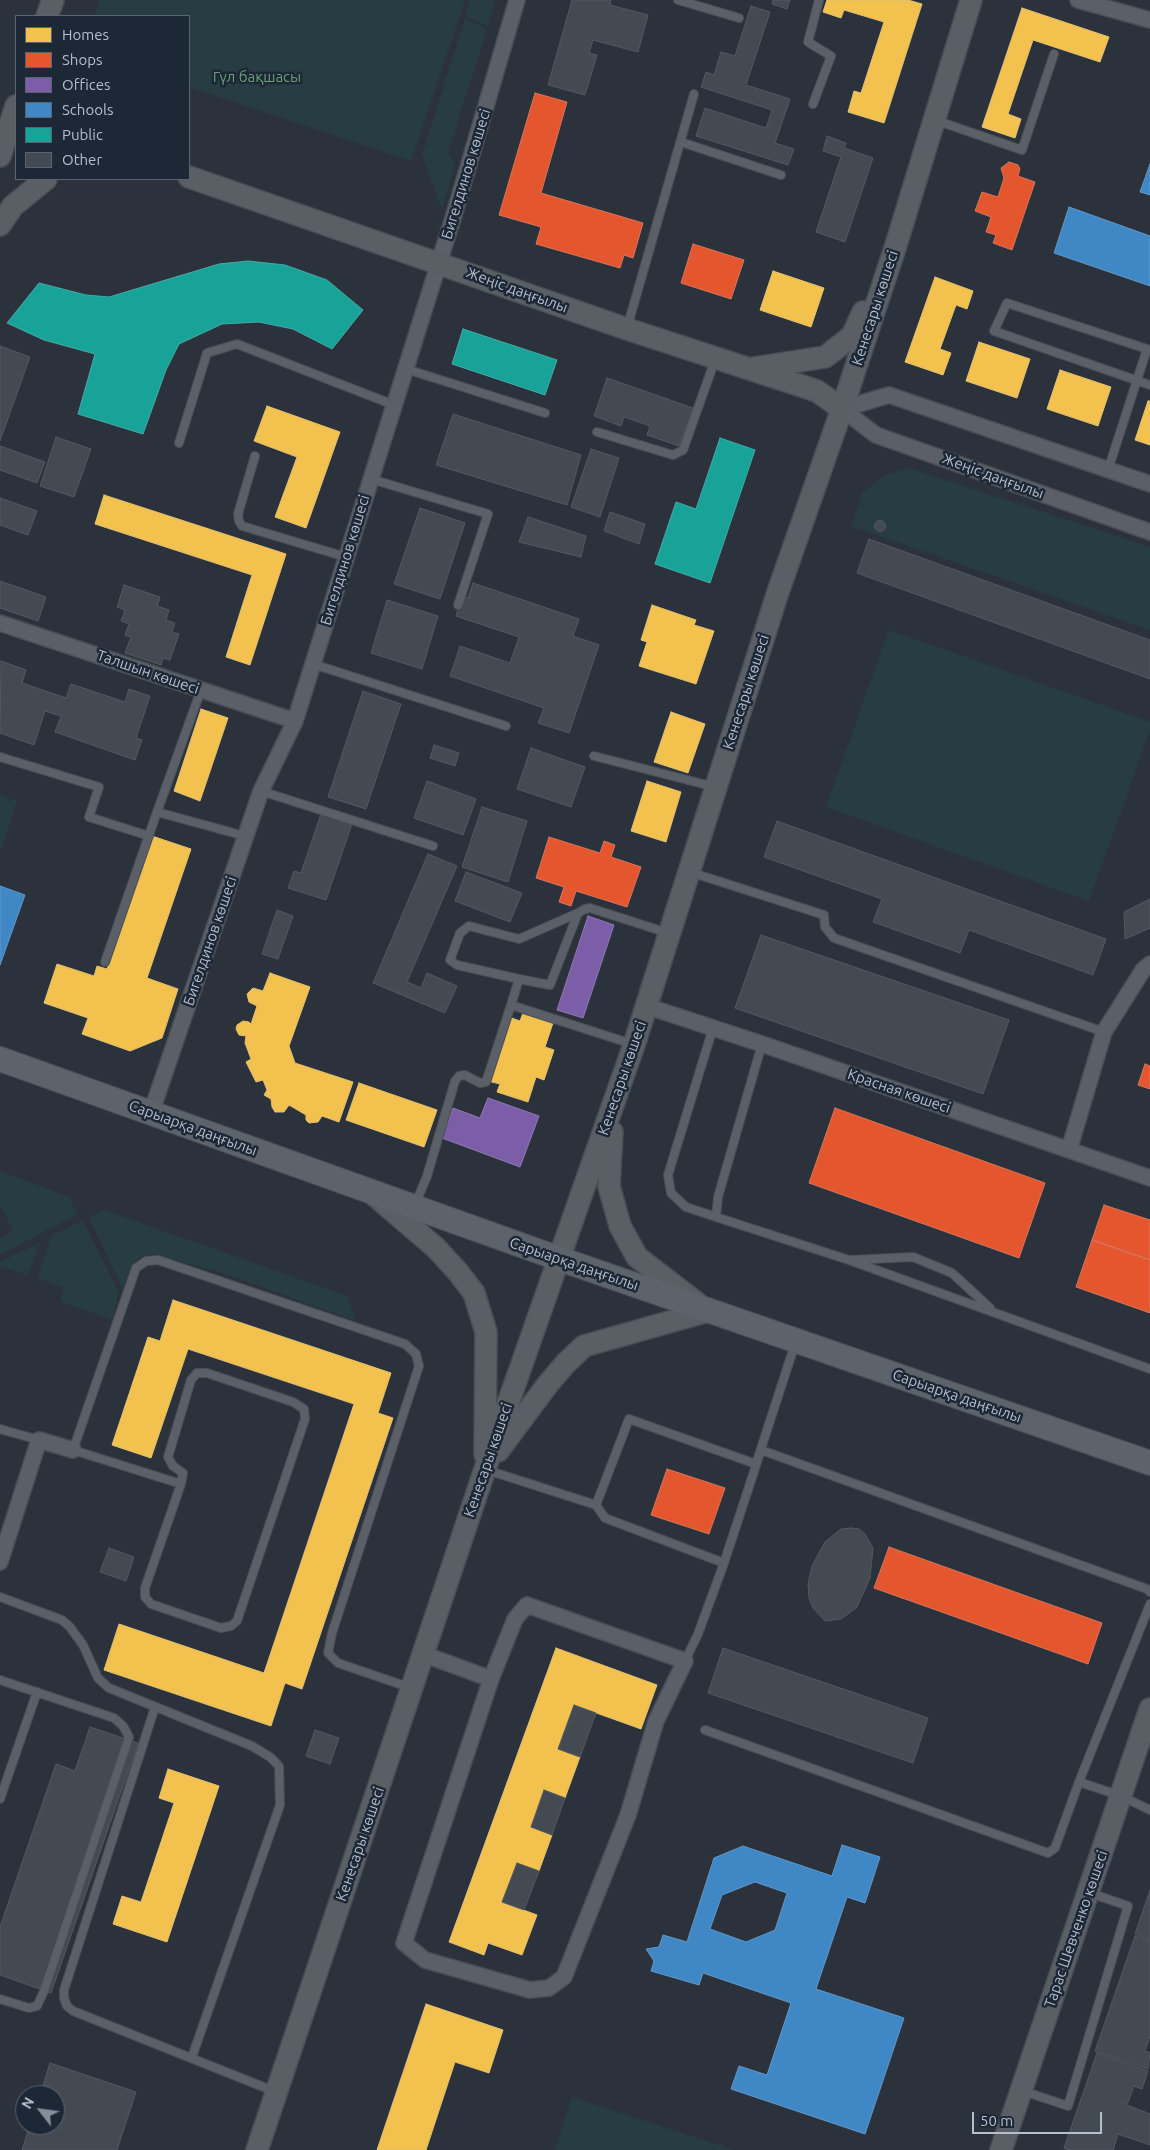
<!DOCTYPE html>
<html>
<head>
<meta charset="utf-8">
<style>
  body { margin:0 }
  #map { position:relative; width:1150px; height:2150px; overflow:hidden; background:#2b323b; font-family:Ubuntu,sans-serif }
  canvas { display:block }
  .legend { position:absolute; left:15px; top:15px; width:175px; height:165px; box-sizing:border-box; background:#1d2836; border:1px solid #5a6472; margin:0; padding:6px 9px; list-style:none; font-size:15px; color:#b5becc }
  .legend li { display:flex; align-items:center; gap:10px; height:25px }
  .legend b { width:25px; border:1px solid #5a6472 }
  .north { position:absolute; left:15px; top:2085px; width:50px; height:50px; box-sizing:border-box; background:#1d2836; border:1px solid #5a6472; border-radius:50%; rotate:300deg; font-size:14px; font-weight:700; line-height:20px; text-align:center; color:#b5becc }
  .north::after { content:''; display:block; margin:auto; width:18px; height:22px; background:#858d99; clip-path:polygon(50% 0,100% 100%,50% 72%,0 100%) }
  .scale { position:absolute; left:972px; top:2112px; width:130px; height:22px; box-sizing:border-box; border:2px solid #b5becc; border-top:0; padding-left:6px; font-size:15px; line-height:18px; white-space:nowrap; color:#b5becc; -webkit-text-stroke:4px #1d2836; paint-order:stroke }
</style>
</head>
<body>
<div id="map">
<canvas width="1150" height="2150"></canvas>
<ul class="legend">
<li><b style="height:14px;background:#f2c14e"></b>Homes</li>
<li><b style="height:14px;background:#e4572e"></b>Shops</li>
<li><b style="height:14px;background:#7b5ea7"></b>Offices</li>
<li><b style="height:14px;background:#3f88c5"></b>Schools</li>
<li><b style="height:14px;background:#17a398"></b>Public</li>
<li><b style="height:14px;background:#444a52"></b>Other</li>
</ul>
<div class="north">N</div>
<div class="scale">50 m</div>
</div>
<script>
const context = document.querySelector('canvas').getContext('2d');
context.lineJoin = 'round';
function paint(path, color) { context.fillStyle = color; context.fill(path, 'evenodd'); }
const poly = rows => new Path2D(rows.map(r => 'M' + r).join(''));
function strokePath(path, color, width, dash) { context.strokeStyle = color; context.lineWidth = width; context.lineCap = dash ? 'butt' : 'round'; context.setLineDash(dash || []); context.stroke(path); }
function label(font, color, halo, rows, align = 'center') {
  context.font = font + ' Ubuntu,sans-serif'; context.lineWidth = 5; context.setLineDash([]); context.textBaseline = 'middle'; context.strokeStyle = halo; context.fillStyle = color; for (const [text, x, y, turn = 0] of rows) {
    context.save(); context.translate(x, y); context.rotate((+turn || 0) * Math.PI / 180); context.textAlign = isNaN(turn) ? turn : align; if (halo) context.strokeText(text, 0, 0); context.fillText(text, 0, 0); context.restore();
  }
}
paint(poly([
  [100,0,465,0,411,161,189,87,189,16,95,16],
  [470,0,495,0,488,26,466,17],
  [465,19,487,29,448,152,455,164,442,209,422,155],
  [908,468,1150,547,1150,630,851,526,863,492,885,475],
  [889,630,1150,722,1150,730,1089,901,826,807],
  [0,795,17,801,1,849,0,849],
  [0,1171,69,1197,77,1214,0,1255,0,1239,13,1231,0,1204],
  [104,1210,347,1296,356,1321,217,1271,151,1254,139,1257,130,1268,123,1289,89,1218],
  [83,1221,119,1293,112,1320,60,1301,64,1288,37,1278,52,1235],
  [40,1243,28,1275,0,1266,0,1262],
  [572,2097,733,2150,555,2150]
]), '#273d42');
const homes = poly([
  [827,0,908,0,922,4,884,123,848,112,854,91,861,93,884,22,844,10,841,18,823,12,827,0],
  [1022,8,1109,37,1100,62,1033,40,1008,114,1021,119,1015,138,982,127,1022,8],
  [773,271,824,288,811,327,760,310,773,271],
  [935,277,973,291,967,309,956,305,940,349,951,353,943,375,905,362,935,277],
  [979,342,1030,359,1017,398,966,381,979,342],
  [1060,370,1111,387,1098,426,1047,409,1060,370],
  [1148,401,1150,401,1150,445,1135,440,1148,401],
  [267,406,340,432,306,528,275,517,297,457,254,441,267,406],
  [104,495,286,554,250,665,226,657,252,575,95,524,104,495],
  [652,605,696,620,694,625,714,631,696,684,639,666,647,642,641,640,652,605],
  [201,709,228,718,200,801,174,791,201,709],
  [671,712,705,724,688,773,654,762,671,712],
  [647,781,681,792,666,842,631,831,647,781],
  [152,836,191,849,147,978,178,989,162,1038,130,1051,82,1034,88,1018,44,1003,57,964,94,976,97,966,107,969,152,836],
  [270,973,310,987,289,1046,295,1063,353,1082,339,1122,322,1116,318,1122,309,1123,306,1120,306,1115,289,1105,284,1112,275,1112,272,1107,271,1099,264,1095,267,1090,263,1080,256,1082,246,1062,251,1059,245,1043,246,1036,239,1035,236,1029,237,1025,243,1021,249,1022,251,1024,257,1006,249,1002,247,994,253,988,263,991,270,973],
  [523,1013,553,1023,545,1047,554,1050,544,1080,536,1077,528,1102,497,1092,500,1084,488,1081,509,1017,520,1021,523,1013],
  [359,1083,437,1110,424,1147,346,1120,359,1083],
  [173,1300,391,1373,378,1413,393,1418,302,1689,285,1683,271,1726,104,1670,119,1624,264,1673,354,1404,188,1349,151,1458,112,1445,148,1337,160,1341,173,1300],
  [556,1648,657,1685,641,1729,574,1705,558,1749,580,1757,565,1798,544,1790,531,1827,552,1835,539,1871,517,1863,502,1902,537,1915,522,1955,488,1943,484,1955,449,1942,556,1648],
  [168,1769,219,1786,167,1942,113,1924,122,1896,141,1902,174,1803,159,1798,168,1769],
  [426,2004,503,2030,489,2073,455,2062,426,2150,377,2150,426,2004]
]);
paint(homes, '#f2c14e');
strokePath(homes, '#e0c074', 1);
const shops = poly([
  [535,93,567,102,541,193,643,223,633,258,624,255,620,268,536,244,541,227,499,215,535,93],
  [1009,162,1018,165,1020,169,1018,176,1035,182,1012,250,993,243,996,235,986,232,991,217,975,211,982,192,998,197,1004,178,1001,168,1009,162],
  [693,244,744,260,731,299,681,283,693,244],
  [549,837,600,853,604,841,615,845,611,857,641,867,627,907,576,891,571,906,559,902,564,887,536,878,549,837],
  [1145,1064,1150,1066,1150,1089,1138,1085,1145,1064],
  [835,1108,1045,1183,1019,1258,809,1183,835,1108],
  [1104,1205,1150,1220,1150,1260,1092,1240,1104,1205],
  [1092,1240,1150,1260,1150,1313,1076,1287,1092,1240],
  [667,1469,725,1488,709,1534,651,1515,667,1469],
  [889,1547,1102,1623,1088,1664,874,1588,889,1547]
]);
paint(shops, '#e4572e');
strokePath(shops, '#d6765d', 1);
const offices = poly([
  [588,916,614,925,583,1018,557,1010,588,916],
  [488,1098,539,1116,520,1167,442,1138,453,1108,480,1118,488,1098]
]);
paint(offices, '#7b5ea7');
strokePath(offices, '#8c7bb2', 1);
const schools = poly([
  [1150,164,1150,195,1140,192,1150,164],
  [1069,207,1150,236,1150,286,1054,253,1069,207],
  [0,886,25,895,0,965,0,886],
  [842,1845,880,1857,865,1903,847,1897,816,1989,904,2018,865,2134,731,2089,739,2066,767,2075,791,2003,703,1973,699,1985,651,1971,654,1961,646,1949,659,1947,663,1935,687,1942,714,1858,743,1846,832,1876,842,1845],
  [755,1882,787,1893,775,1930,746,1942,710,1929,722,1895,755,1882]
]);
paint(schools, '#3f88c5');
strokePath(schools, '#6298c7', 1);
const public = poly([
  [248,261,285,265,327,280,363,310,332,349,293,329,259,322,222,324,179,344,166,370,143,434,78,414,95,354,44,340,7,323,39,283,86,295,109,297,219,264,248,261],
  [463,329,557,360,545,395,452,364,463,329],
  [720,438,755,450,710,583,655,564,676,502,696,509,720,438]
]);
paint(public, '#17a398');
strokePath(public, '#46aba8', 1);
const building = poly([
  [572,0,611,0,610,5,648,15,638,52,593,40,589,53,597,55,585,95,548,85,572,0],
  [773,0,790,0,787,9,772,4,773,0],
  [751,6,770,12,746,85,790,99,775,143,794,149,788,165,696,136,705,108,766,128,772,110,701,87,706,72,714,75,721,52,735,56,751,6],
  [827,136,846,143,844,148,873,158,845,242,816,232,841,157,823,151,827,136],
  [0,346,30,357,0,441,0,346],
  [607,378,693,408,679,446,647,435,650,426,624,417,621,426,594,416,607,378],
  [453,414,581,455,567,505,436,465,453,414],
  [56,437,91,449,74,497,40,486,56,437],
  [0,446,45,462,37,483,0,470,0,446],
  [591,449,619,458,600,517,571,507,591,449],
  [0,498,37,511,28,535,0,525,0,498],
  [420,508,465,523,440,599,394,584,420,508],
  [610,512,645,524,639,544,604,531,610,512],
  [528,517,586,536,581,557,519,542,528,517],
  '874.5 526a5.5 5.5 0 1 1 11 0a5.5 5.5 0 1 1-11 0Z',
  [869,539,1150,640,1150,679,857,573,869,539],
  [0,581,46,597,38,621,0,608,0,581],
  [473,583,579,619,573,636,599,645,569,733,538,723,544,708,450,676,460,646,510,663,519,637,456,616,462,596,468,598,473,583],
  [124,585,160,597,157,606,169,610,166,620,175,623,172,632,179,634,170,660,163,658,161,665,125,653,131,637,125,635,129,624,121,621,125,610,117,607,124,585],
  [387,600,438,616,422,669,371,653,387,600],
  [1,661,26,670,22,683,66,698,71,684,125,702,129,689,150,696,136,738,142,740,135,760,55,732,61,716,45,711,34,745,0,733,1,661],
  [363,691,401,704,366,809,328,797,363,691],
  [434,745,459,753,455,766,430,758,434,745],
  [531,748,585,767,571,807,517,789,531,748],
  [427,781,476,799,463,835,414,818,427,781],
  [482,807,527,821,508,882,462,867,482,807],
  [321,814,352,824,326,900,288,888,294,871,301,873,321,814],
  [777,821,1106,939,1093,975,969,930,960,953,873,922,882,899,764,857,777,821],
  [428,854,457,866,407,982,421,988,427,973,457,986,445,1013,373,983,428,854],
  [466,872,522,893,510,922,455,901,466,872],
  [1150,899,1150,928,1125,939,1124,912,1150,899],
  [277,910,293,916,278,959,262,954,277,910],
  [761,935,1009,1020,983,1094,735,1008,761,935],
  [851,1528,859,1529,865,1534,873,1548,870,1578,857,1607,841,1619,825,1621,813,1608,809,1598,808,1584,812,1566,825,1542,841,1529,851,1528],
  [109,1548,134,1557,126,1581,100,1572,109,1548],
  [723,1648,928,1718,913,1763,708,1693,723,1648],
  [574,1705,596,1713,580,1757,558,1749,574,1705],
  [90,1727,138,1743,51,1993,0,1975,0,1927,56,1764,75,1771,90,1727],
  [315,1730,339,1738,330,1764,306,1756,315,1730],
  [544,1790,565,1798,552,1835,531,1827,544,1790],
  [517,1863,539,1871,524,1910,502,1902,517,1863],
  [1150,1890,1150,1940,1135,1934,1150,1890],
  [1135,1936,1150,1941,1150,2036,1145,2051,1150,2053,1148,2069,1095,2051,1135,1936],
  [1097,2053,1148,2071,1142,2089,1134,2086,1127,2105,1150,2114,1150,2145,1118,2134,1113,2150,1069,2150,1064,2148,1097,2053],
  [50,2063,136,2092,117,2150,22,2150,30,2125,55,2125,55,2095,40,2095,50,2063]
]);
paint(building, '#444a52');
strokePath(building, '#535962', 1);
const lane = poly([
  [678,0,739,18],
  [813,104,831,56,808,42,819,0],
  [935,120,1022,150,1054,54],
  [681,142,781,175],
  [627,328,694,94],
  [1150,350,1007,303,994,331,1150,385],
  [406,369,545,413],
  [597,432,673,455,683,450,715,360],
  [179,443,207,353,237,344,394,405],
  [255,456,238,514,239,521,242,526,346,557],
  [1108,470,1147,349],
  [371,479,488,514,458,605],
  [313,664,506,726],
  [594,756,715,787],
  [0,757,99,787,89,817,149,836],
  [261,791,433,846],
  [157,812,201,690],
  [690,872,824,915,825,927,834,938,1104,1032],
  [105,962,157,812,245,836],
  [519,979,457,965,450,960,460,933,469,926,519,939,578,913],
  [713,1028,668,1175,671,1193,686,1207,716,1217],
  [632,1044,511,1005,519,979,550,985,578,913,585,909,590,908,668,933],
  [762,1044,718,1197,716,1217,849,1260,1150,1369],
  [415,1205,427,1176,455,1081,459,1076,465,1075,480,1083,486,1082,511,1005],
  [851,1260,913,1257,952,1273,990,1308],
  [197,1373,207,1373,293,1402,304,1409,305,1419,237,1621,231,1626,221,1628,151,1604,145,1597,145,1588,181,1484,183,1473,173,1466,168,1457,191,1380,197,1373],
  [0,1429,39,1440],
  [487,1470,596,1505,629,1419,756,1464,795,1344],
  [181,1484,73,1450,136,1268,146,1261,158,1260,405,1344,416,1354,419,1366,332,1633,328,1653,338,1663,411,1688],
  [596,1505,605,1518,724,1563],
  [0,1597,62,1620,70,1627,83,1645,98,1678,109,1688,252,1746,270,1757,279,1766,280,1805,192,2057],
  [685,1661,698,1634,724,1563,761,1450,1147,1589,1150,1592],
  [0,1680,114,1718,123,1726,129,1737,44,1991,37,2006,29,2008,0,1999],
  [155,1707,64,1990,64,1998,67,2006,73,2011,276,2092],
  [705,1730,1048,1853,1055,1848,1079,1782,1150,1604],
  [1079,1782,1121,1796,1150,1810],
  [0,1799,37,1692],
  [1023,2091,1068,2106,1128,1906,1090,1893]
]);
const street = poly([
  [1078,0,1150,20],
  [842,409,876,435,1150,532],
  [842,409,889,395,1150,484],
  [0,623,295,721],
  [646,1006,762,1044,1150,1178],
  [151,1113,261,791,295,721,454,215,517,0],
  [1069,1150,1104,1032,1143,970,1150,964],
  [0,1562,39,1440,73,1450],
  [527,1605,685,1661,656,1721,628,1815,564,1977,549,1988,530,1990,425,1960,404,1943,491,1679,515,1619,527,1605],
  [423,1654,491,1679]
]);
const secondary = poly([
  [47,16,53,0],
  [0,156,16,106],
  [189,177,627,329,817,391,842,409],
  [0,225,13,206,46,179],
  [754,368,825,357,852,336,863,312],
  [612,1132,609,1186,620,1226,637,1257,697,1303],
  [373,1194,436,1248,458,1272,474,1293,486,1332,485,1454],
  [498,1451,548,1384,566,1363,584,1346,708,1311],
  [257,2150,485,1469,634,1045,778,592,842,409,896,245,971,0],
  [1001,2150,1150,1709]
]);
const primary = poly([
  [0,1059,560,1259,1150,1463]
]);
strokePath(lane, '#494e55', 10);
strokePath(street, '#494e55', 18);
strokePath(secondary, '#494e55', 24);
strokePath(primary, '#494e57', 26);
strokePath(lane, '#5b6068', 8);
strokePath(street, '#5b6068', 15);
strokePath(secondary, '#5a5f66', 21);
strokePath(primary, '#5d636a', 24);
label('15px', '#6b9e77', '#1d2836', [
  ["Гүл бақшасы",257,77]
]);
label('15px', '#b5becc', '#1d2836', [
  ["Бигелдинов көшесі",466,174,-73],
  ["Жеңіс даңғылы",517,290,20],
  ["Кенесары көшесі",875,308,-72],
  ["Жеңіс даңғылы",993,476,20],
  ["Бигелдинов көшесі",345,560,-73],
  ["Талшын көшесі",148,672,19],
  ["Кенесары көшесі",746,692,-72],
  ["Бигелдинов көшесі",210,941,-71],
  ["Кенесары көшесі",622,1078,-71],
  ["Красная көшесі",899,1091,19],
  ["Сарыарқа даңғылы",193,1128,20],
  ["Сарыарқа даңғылы",574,1264,19],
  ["Сарыарқа даңғылы",957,1396,19],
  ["Кенесары көшесі",488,1460,-71],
  ["Кенесары көшесі",360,1844,-71],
  ["Тарас Шевченко көшесі",1076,1929,-71]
]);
</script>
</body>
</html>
